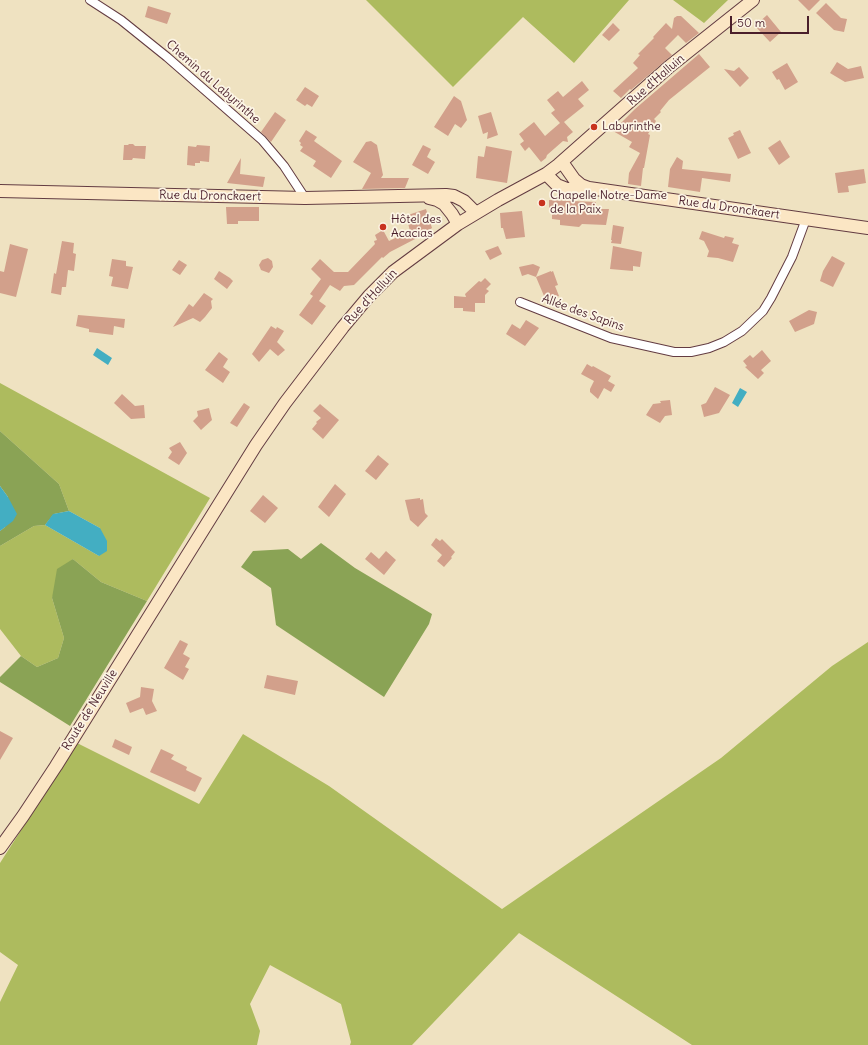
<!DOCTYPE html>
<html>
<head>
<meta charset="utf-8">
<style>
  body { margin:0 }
  #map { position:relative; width:868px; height:1045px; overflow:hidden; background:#efe2c1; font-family:Delius,sans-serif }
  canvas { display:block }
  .scale { position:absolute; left:730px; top:16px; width:79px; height:18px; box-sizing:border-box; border:2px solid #4a1f2b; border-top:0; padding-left:5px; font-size:12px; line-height:14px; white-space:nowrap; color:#4a1f2b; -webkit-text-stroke:3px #fcf5e5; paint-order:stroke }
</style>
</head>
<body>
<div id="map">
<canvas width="868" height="1045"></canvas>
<div class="scale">50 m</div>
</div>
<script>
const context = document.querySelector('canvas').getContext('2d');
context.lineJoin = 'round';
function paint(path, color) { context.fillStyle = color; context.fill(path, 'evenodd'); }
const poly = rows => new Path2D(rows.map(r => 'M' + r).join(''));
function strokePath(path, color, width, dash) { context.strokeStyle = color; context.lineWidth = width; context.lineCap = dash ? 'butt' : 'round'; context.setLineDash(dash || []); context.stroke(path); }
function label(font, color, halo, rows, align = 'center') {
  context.font = font + ' Delius,sans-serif'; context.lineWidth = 3.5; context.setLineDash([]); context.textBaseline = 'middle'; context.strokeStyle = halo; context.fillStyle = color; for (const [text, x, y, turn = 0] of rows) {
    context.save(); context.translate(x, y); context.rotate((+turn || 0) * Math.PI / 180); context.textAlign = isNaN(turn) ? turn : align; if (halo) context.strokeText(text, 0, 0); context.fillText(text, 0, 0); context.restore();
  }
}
paint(poly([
  [366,0,629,0,574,63,523,17,453,87],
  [673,0,728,0,704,23],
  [0,383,210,498,147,601,101,582,73,559,52,598,64,638,58,658,37,667,21,656,0,629,0,546,34,526,45,525,99,556,100,528,69,511,59,484,0,431],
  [868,642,868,1045,692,1045,519,933,412,1045,350,1045,351,1042,341,1004,270,965,250,1004,260,1031,257,1045,0,1045,0,1002,18,965,0,952,0,863,77,743,199,804,243,734,329,786,502,909,721,758,832,666]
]), '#adbb5e');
paint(poly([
  [0,431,59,484,69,511,54,514,45,525,34,526,0,546,0,531,5,527,8,497,0,486],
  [321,543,355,568,432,614,429,624,384,697,276,625,271,588,241,567,253,551,288,549,301,559],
  [73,559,101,582,147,601,70,726,0,682,0,677,21,656,37,667,58,658,64,638,52,598,57,569]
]), '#8aa355');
paint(poly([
  [97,348,112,358,108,365,93,355],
  [740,388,747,392,738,407,732,403],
  [0,486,8,497,17,514,13,521,0,531],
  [69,511,100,528,107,541,107,551,99,556,45,525,53,514]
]), '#43aec2');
paint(poly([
  [798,0,820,0,809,11],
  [826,3,841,18,847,19,844,32,834,30,816,13],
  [148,6,171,13,167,24,145,17],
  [767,15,781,32,770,42,755,26],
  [677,16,681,16,699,33,686,43,678,35,665,48,672,55,631,90,630,89,621,98,613,91,638,68,633,63,640,55,638,54,654,38,653,37,666,23,672,29,674,18],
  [613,23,620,30,609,41,602,35],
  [699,54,710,67,669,100,660,111,661,112,654,119,656,121,648,134,650,135,644,168,643,168,641,186,628,184,629,173,640,153,629,147,632,142,613,131,635,109],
  [837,62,848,69,861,66,864,78,845,82,830,73],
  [787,63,798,82,785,90,779,79,777,80,772,72],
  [739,67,749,78,740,87,724,69,734,71],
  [582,81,589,90,578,99,584,106,564,122,573,132,567,137,568,142,563,141,547,155,546,158,541,162,529,147,525,151,520,144,524,141,519,134,534,122,545,136,553,129,560,123,551,113,555,110,547,100,558,91,563,97],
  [305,87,319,96,312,107,307,104,305,106,296,100],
  [454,96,461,101,467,120,461,128,455,124,448,136,434,127],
  [275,112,286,120,271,142,261,132],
  [491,112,498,135,487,139,488,132,483,134,478,116],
  [306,130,317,137,314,141,342,161,331,178,313,166,316,161,300,151,303,147,300,145,301,143,299,141],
  [740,130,751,153,738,159,728,138,734,135,733,133],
  [780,140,790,157,779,165,768,148],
  [371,141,377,145,383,175,381,178,409,178,405,188,362,189,371,173,353,162,366,142],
  [129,144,133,144,135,146,146,146,145,159,133,158,132,160,123,160,124,145,128,145],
  [197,145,210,146,209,162,200,161,200,163,195,163,195,166,187,165,188,146,196,147],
  [423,145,431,149,427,157,435,162,428,174,412,165],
  [486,146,512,151,507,183,476,178,478,156,484,157],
  [677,157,683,161,682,169,731,174,730,182,702,178,700,192,668,187,670,169],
  [241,158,240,174,265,177,263,187,227,183],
  [864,169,866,183,848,186,849,192,838,193,835,173],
  [549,200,596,202,595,209,609,209,606,225,582,224,579,227,560,225,560,220,552,219,552,208,549,208],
  [226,207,259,207,259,221,238,221,238,224,227,224],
  [426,209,432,228,417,238,390,252,383,258,382,257,354,285,344,286,340,291,330,285,319,301,326,306,312,325,299,315,313,296,310,294,321,279,311,269,320,259,334,272,348,272,375,244,374,241,377,240,375,235,383,230,389,241,410,231,408,223,410,222,408,216,411,214],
  [522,211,525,237,506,239,503,228,501,228,500,213],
  [613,225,624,227,621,244,611,243,612,240,611,240],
  [702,231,724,238,725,236,734,238,732,243,739,245,733,262,718,258,707,257,709,251,704,241,699,239],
  [62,241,74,243,73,253,76,254,74,271,68,270,66,287,62,287,61,295,51,293,54,273,56,274],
  [10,244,28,249,16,297,0,293,0,271,4,272],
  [498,246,502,254,490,260,485,251],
  [613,246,642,252,640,267,633,266,633,271,610,269],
  [832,256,845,263,833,287,820,281,823,271],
  [268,258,272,261,273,267,269,273,261,270,259,265,262,260],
  [112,259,126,261,126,266,133,267,128,289,111,286,113,277,109,276],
  [179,260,187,265,180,275,172,270],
  [533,264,540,267,536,277,528,274,522,276,519,267],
  [219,271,230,278,233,281,227,289,214,279],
  [551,271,551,272,553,271,558,285,555,286,559,296,554,298,555,300,547,303,536,277],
  [485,278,491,284,486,289,489,291,485,295,485,303,475,303,475,312,463,311,463,308,454,308,454,296,466,297,465,294,479,281,481,282],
  [204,293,213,299,211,301,212,308,205,317,200,322,193,318,173,327,189,304,193,307],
  [809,310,817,312,814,324,795,332,789,321],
  [78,315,125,319,124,328,114,326,113,335,89,332,89,329,76,326],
  [526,320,539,328,525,346,506,334,512,324,520,329],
  [271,326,276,329,277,327,284,331,277,342,285,350,278,356,270,349,259,362,252,354],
  [762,350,771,361,761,370,764,373,758,379,745,367,747,366,743,361,750,355,753,358],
  [219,352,228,359,223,367,230,372,223,383,205,370],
  [587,364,592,367,593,366,611,376,608,381,615,385,611,392,604,388,598,399,590,392,590,389,594,381,581,374],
  [715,387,730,395,719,413,704,417,701,405,706,403],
  [122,394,135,406,144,405,145,418,131,419,114,403],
  [670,400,672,415,665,416,660,423,646,415,653,404,661,403,660,401],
  [244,403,250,407,237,427,230,423],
  [320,404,339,420,323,439,312,429,317,423,316,422,321,418,313,411],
  [209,408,212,420,201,430,193,421,198,416,197,411],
  [180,442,187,453,179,465,168,458,172,452,169,448],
  [378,455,389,464,376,480,365,471],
  [335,484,346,494,329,517,318,507],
  [263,495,278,508,265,523,250,511],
  [420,498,420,500,423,499,425,513,428,516,418,527,410,520,405,500],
  [436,538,440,541,442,539,455,552,451,557,452,558,444,567,437,561,442,555,431,545],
  [386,551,396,560,384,575,365,559,371,552,379,559],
  [180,640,188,644,183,654,190,658,185,667,189,669,183,680,164,668],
  [267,675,298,681,295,695,264,688],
  [141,687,154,689,152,701,157,711,146,715,143,708,130,713,126,703,140,697],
  [0,731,13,738,0,760],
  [115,739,132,747,129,755,112,747],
  [161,749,174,755,171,759,187,767,186,770,202,778,195,792,150,772]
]), '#d2a08b');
const street = poly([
  [90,0,121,20,167,57,262,140,284,166,305,198],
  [520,302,611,338,674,352,691,352,709,348,724,342,742,331,763,311,771,298,792,257,806,219]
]);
const secondary = poly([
  [562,162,574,179,581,185,589,188],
  [546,174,557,185,567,189,589,188,868,228],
  [0,191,305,198,446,195,454,196,464,201,476,213],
  [429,198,437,200,444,204,452,214,458,224],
  [0,848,23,816,56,766,256,445,285,403,343,327,369,296,393,272,458,224,498,200,546,174,558,165,670,66,753,0]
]);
strokePath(street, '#633c42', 10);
strokePath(secondary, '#633c42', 14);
strokePath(street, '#fff', 8);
strokePath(secondary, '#fbe6c4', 12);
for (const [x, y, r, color] of [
  [594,127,4,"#c8321e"],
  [542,203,4,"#c8321e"],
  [383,227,4,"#c8321e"]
]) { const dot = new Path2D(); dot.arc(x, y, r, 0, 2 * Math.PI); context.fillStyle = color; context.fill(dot); strokePath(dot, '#fcf5e5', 1.5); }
label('12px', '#4a1f2b', '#fcf5e5', [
  ["Rue d'Halluin",656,80,-41],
  ["Chemin du Labyrinthe",213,82,41],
  ["Rue du Dronckaert",210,196,1],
  ["Rue du Dronckaert",729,208,8],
  ["Rue d'Halluin",371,297,-47],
  ["Allée des Sapins",583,313,20],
  ["Route de Neuville",90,710,-58]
]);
label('12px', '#4a1f2b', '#fcf5e5', [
  ["Labyrinthe",602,127],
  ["Chapelle Notre-Dame",550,196],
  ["de la Paix",550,210],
  ["Hôtel des",391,220],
  ["Acacias",391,234]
], 'left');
</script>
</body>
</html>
